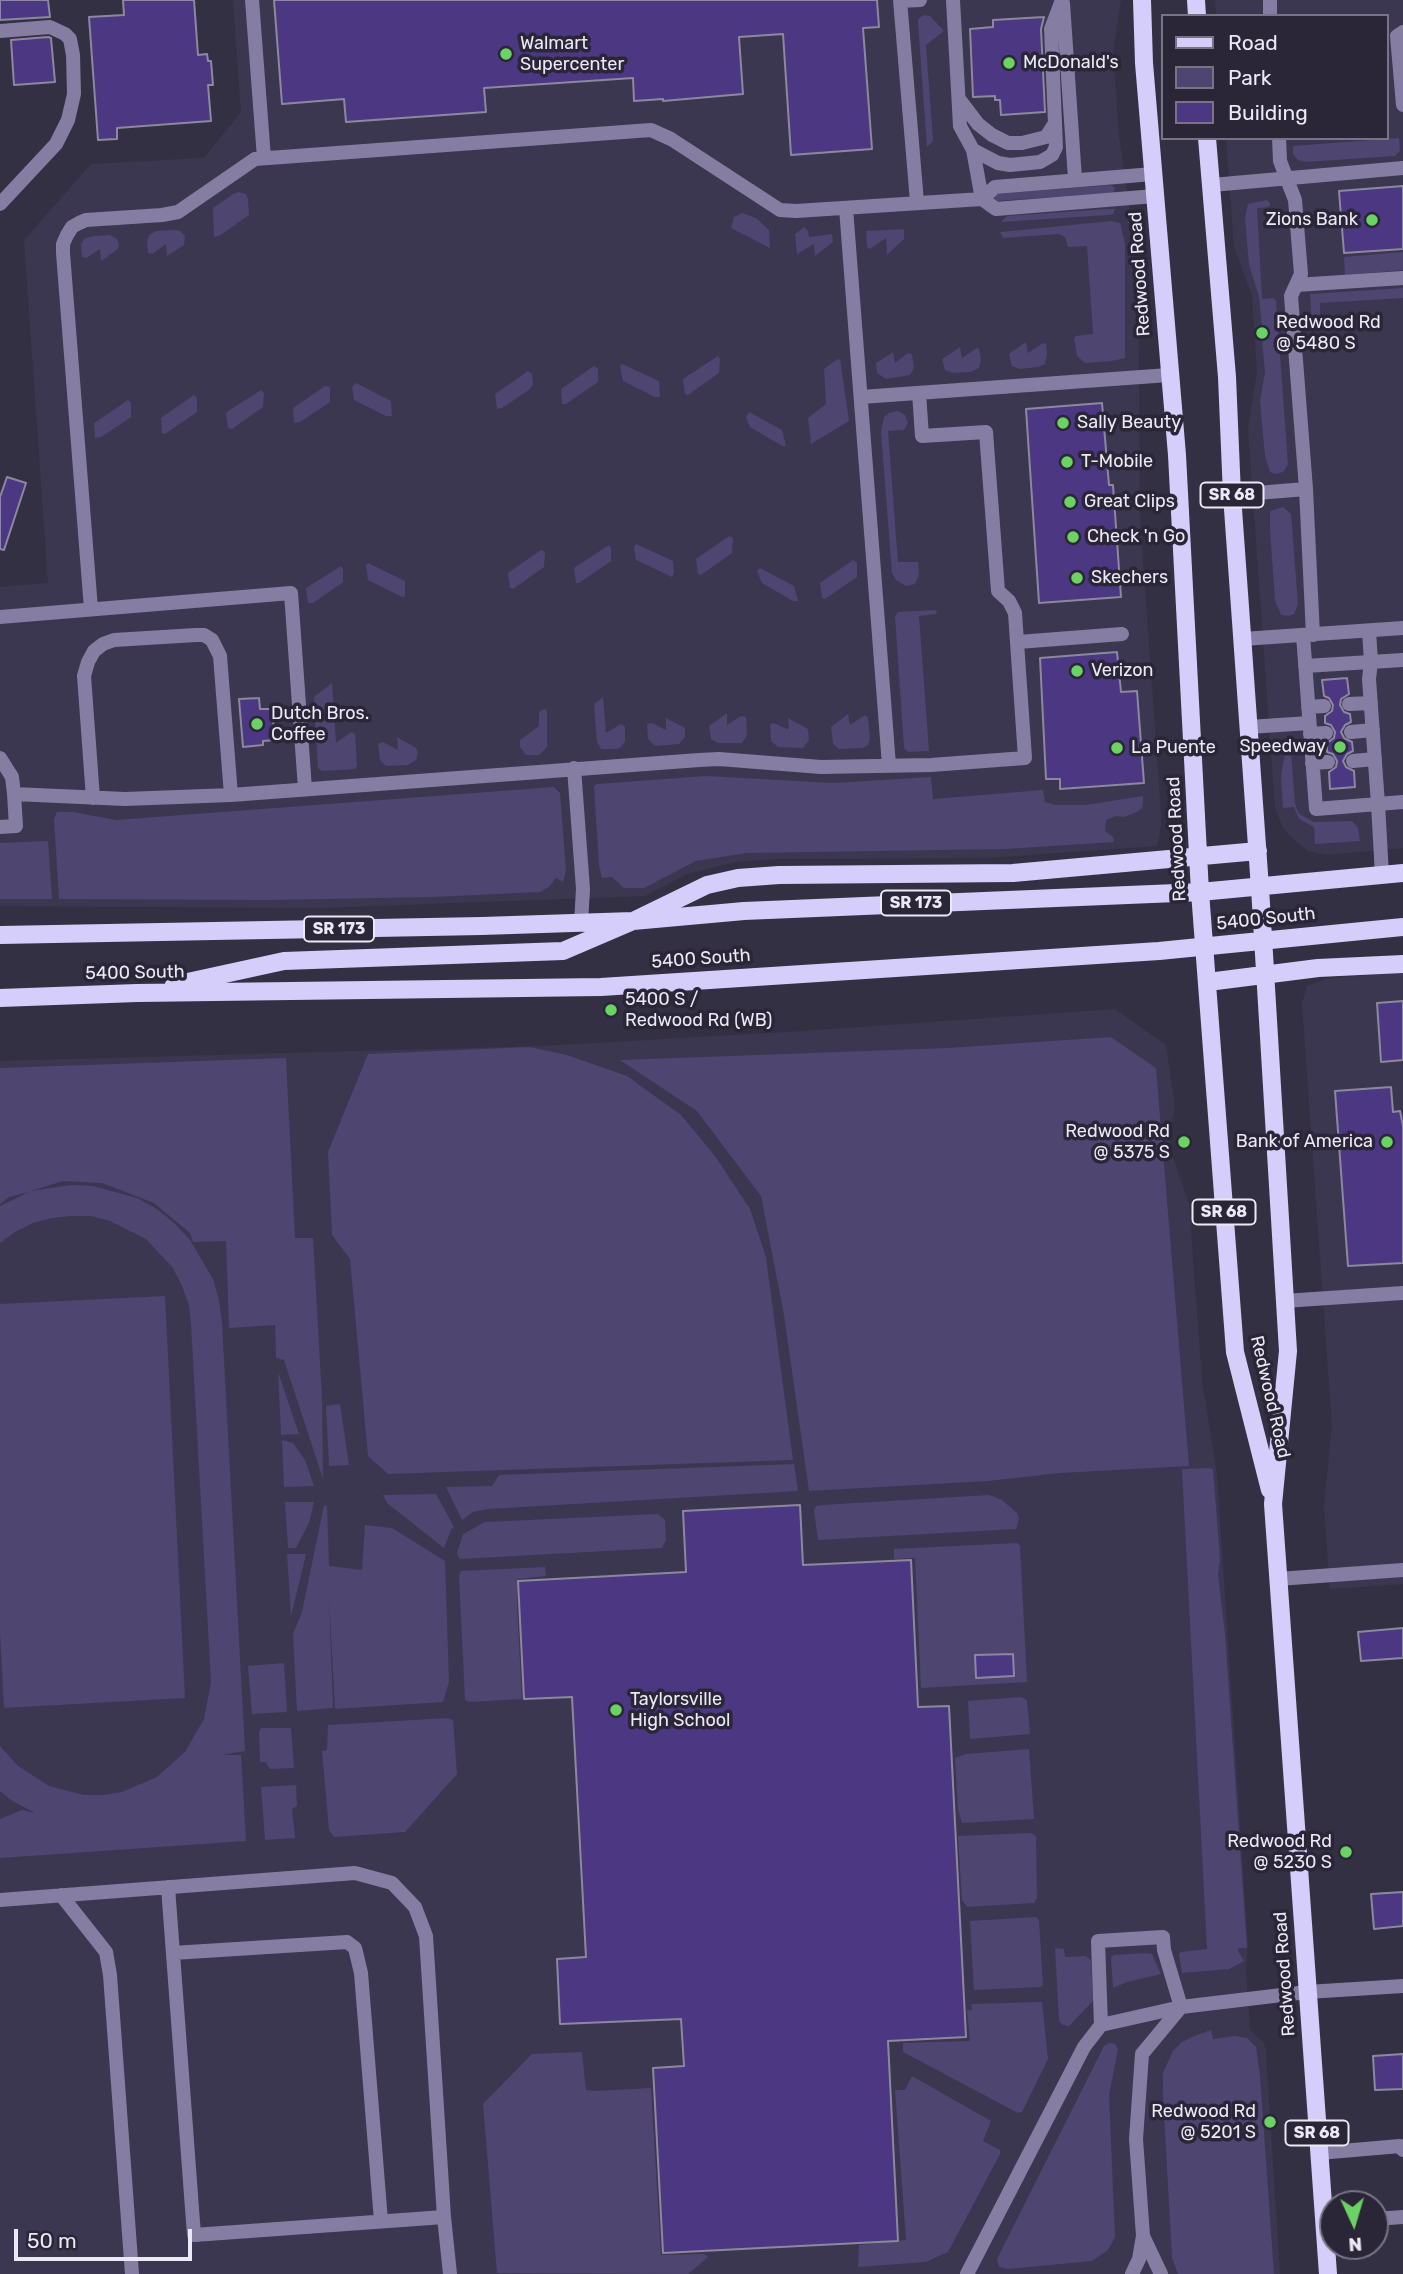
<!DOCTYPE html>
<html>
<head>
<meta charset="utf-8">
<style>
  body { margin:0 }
  #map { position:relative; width:1403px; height:2274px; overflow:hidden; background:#343043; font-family:Rubik,sans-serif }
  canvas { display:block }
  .legend { position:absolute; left:1161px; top:14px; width:228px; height:126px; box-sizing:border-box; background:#2a2638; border:2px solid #777484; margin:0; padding:9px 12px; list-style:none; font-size:21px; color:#ebe9f5 }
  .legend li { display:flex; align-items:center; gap:14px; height:35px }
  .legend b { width:35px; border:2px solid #777484 }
  .north { position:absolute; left:1319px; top:2190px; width:70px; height:70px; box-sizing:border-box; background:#2a2638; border:2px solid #777484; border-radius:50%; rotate:176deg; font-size:19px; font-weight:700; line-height:28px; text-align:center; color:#ebe9f5 }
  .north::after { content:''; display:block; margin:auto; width:24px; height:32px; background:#6ad363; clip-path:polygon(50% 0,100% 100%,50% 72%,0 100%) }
  .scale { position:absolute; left:14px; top:2229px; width:178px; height:32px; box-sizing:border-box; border:4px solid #ebe9f5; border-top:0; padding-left:9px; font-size:21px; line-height:24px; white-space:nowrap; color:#ebe9f5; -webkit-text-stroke:5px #2a2638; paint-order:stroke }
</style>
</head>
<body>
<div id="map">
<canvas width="1403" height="2274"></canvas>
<ul class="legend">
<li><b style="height:9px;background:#d5cefa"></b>Road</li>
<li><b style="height:19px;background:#4e4571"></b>Park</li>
<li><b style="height:19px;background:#4c3782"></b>Building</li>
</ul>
<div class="north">N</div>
<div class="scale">50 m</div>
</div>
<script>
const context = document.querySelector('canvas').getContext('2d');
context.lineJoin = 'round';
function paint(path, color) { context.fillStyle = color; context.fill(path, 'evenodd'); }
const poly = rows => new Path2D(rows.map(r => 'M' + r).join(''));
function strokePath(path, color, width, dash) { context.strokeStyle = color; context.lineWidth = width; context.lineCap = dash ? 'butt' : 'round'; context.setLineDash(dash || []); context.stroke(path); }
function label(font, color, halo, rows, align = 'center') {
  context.font = font + ' Rubik,sans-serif'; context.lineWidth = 7; context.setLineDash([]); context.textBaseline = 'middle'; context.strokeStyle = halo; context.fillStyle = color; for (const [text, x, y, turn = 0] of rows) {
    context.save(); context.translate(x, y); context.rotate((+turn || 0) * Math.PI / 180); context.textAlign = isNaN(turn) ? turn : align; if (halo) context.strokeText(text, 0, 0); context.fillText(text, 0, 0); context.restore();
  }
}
paint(poly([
  [233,0,1121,0,1113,53,1119,136,1130,213,1137,225,1138,233,1140,518,1161,814,1161,825,1157,846,986,858,778,859,735,862,687,874,645,896,320,908,0,906,0,587,48,583,24,240,91,164,204,158,241,112],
  [1215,0,1403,0,1403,848,1325,855,1308,851,1293,839,1283,828,1275,808,1248,428,1257,372,1252,296,1234,247,1226,138,1387,138,1387,16,1216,16],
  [1403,972,1403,1584,1330,1589,1324,1506,1332,1426,1302,1003,1307,986,1325,979],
  [1115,1009,1166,1045,1175,1107,1169,1134,1171,1152,1189,1204,1202,1380,1217,1475,1248,1946,1246,1969,1250,2030,1264,2043,1266,2052,1280,2274,0,2274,0,1061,543,1046,804,1031]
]), '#3c3750');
paint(poly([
  [924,15,930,16,944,31,926,45,933,141,927,147,918,23,918,19],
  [1399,138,1400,151,1395,156,1305,162,1298,160,1293,154,1293,146],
  [1111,185,1115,188,1113,193,997,201,993,198,996,194],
  [239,192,246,194,248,199,249,215,219,236,214,237,213,208,233,194],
  [1267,200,1270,203,1269,207,1257,208,1262,299,1274,298,1276,301,1288,464,1283,472,1275,474,1270,472,1265,456,1260,401,1265,372,1262,339,1269,338,1268,328,1262,328,1259,296,1249,265,1245,218,1248,204],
  [1106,209,1115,209,1113,214,1108,215,1001,222,1007,216],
  [742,213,756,218,769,230,770,248,731,228,734,217],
  [1112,221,1120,223,1125,243,1125,358,1112,361,1085,363,1077,356,1074,338,1076,336,1093,334,1087,246,1068,247,1065,237,1059,234,1003,238,1000,232],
  [804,227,808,231,809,237,832,234,833,242,815,256,814,244,797,254,795,234],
  [904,229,904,239,887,255,886,238,870,249,867,247,866,231],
  [175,230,180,231,185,236,184,245,167,256,166,244,152,254,148,253,147,241,149,235,156,231],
  [110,235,117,239,119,245,118,249,101,261,100,249,86,258,82,257,81,245,84,239,93,236],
  [1403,252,1403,270,1345,275,1344,257],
  [1403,288,1403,298,1320,303,1320,324,1316,327,1312,323,1310,294],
  [1026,342,1028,353,1043,343,1046,344,1047,354,1045,364,1038,367,1020,369,1012,366,1009,354],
  [960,347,962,358,977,348,979,349,981,359,979,368,971,372,953,373,945,370,942,359],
  [893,352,895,363,908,353,912,354,914,368,910,375,886,379,877,373,876,363],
  [718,356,720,359,719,373,688,395,685,394,683,379],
  [840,359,849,421,811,444,808,418,826,404,824,369,836,360],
  [622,364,659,381,660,397,655,397,623,381,620,367],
  [594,366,598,369,598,382,566,404,562,404,561,389],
  [528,371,532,374,533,384,530,389,502,408,497,409,495,394],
  [356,383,391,401,392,416,386,416,354,400,352,387],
  [325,386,330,387,330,402,300,422,294,423,293,408],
  [261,390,264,393,263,407,232,429,228,428,226,414,228,411],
  [194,395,197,398,197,412,165,434,162,433,161,418],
  [128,400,131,403,131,417,101,437,95,438,94,423],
  [898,411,905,415,908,423,904,430,888,431,898,562,918,562,919,575,915,584,906,586,896,580,892,573,881,432,884,417,889,413],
  [749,412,782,430,786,446,782,446,750,427,746,417],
  [1283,507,1291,514,1298,604,1294,614,1288,616,1281,615,1275,600,1270,529,1270,511],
  [729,536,733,538,732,553,701,575,698,574,696,559],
  [636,544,673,561,674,573,672,577,636,560,634,547],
  [609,545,611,548,611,561,579,583,576,583,574,568],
  [541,550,545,552,544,567,513,589,510,588,508,573],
  [853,560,857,563,857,577,825,599,822,598,820,583],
  [368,563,405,581,405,596,402,597,368,580,366,565],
  [341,566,343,569,343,582,313,603,308,603,306,588],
  [760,568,794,586,798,601,793,601,762,583,757,571],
  [935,610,937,612,936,614,919,616,929,751,908,752,904,748,895,616,898,612],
  [332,683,336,743,351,732,355,734,357,766,355,769,322,771,318,768,314,697],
  [603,697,606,733,621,724,625,727,625,741,621,747,617,749,601,749,597,742,594,704],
  [545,709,547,712,547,747,539,755,526,755,520,747,520,740,539,726,539,712],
  [727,713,727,725,741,716,746,717,747,735,742,743,718,743,711,739,709,726],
  [848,714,850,725,865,715,868,718,870,739,868,745,863,748,839,749,833,744,831,727],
  [666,718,685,728,685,737,679,744,655,746,648,739,647,724,652,723,666,730],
  [788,718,808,729,809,740,803,748,778,747,771,741,770,724,774,723,787,729,789,728],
  [397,737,416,748,418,753,416,760,408,765,386,766,380,760,378,744,383,742,398,750],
  [1286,748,1290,750,1291,753,1295,804,1299,814,1314,822,1352,821,1358,828,1360,841,1315,844,1314,827,1299,819,1294,807,1283,808,1281,776],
  [706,776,833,783,931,777,933,799,1043,790,1045,802,1055,805,1086,805,1143,796,1143,803,1142,808,1137,812,1124,817,1116,816,1106,820,1105,831,1113,837,1114,842,1005,849,747,853,696,861,644,888,624,888,612,877,602,878,599,865,594,786,597,784],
  [554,787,560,793,566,871,563,882,556,878,549,887,540,892,433,897,269,900,59,899,54,819,57,812,73,812,116,820],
  [48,841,52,899,0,899,0,843],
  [1111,1037,1156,1068,1189,1466,1060,1473,988,1481,809,1491,784,1315,761,1196,697,1111,620,1060,948,1048],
  [529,1047,567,1055,627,1076,681,1115,715,1156,750,1209,766,1257,793,1460,388,1474,368,1456,350,1259,332,1235,328,1152,368,1054],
  [286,1058,295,1238,313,1238,322,1398,323,1479,284,1360,276,1358,275,1325,229,1328,226,1241,193,1242,190,1233,154,1203,102,1183,63,1181,31,1191,72,1185,93,1186,137,1198,157,1209,174,1223,190,1240,213,1279,219,1300,222,1323,245,1751,221,1755,241,1755,246,1841,0,1858,0,1819,22,1810,35,1813,11,1800,0,1791,0,1746,18,1766,49,1786,84,1795,103,1795,122,1792,157,1777,185,1752,204,1719,211,1682,191,1325,189,1305,182,1286,173,1268,146,1239,110,1221,91,1216,71,1216,52,1218,33,1223,15,1232,0,1243,0,1206,29,1192,9,1197,0,1204,0,1068],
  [165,1296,185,1698,4,1708,0,1633,0,1304],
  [278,1372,299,1434,281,1435],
  [340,1404,349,1465,329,1466,326,1406],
  [282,1440,293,1443,305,1460,314,1486,284,1487],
  [794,1464,798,1491,488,1509,473,1512,462,1520,446,1487,492,1486,499,1475],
  [1208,1468,1213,1469,1220,1559,1218,1575,1225,1634,1247,1948,1239,1948,1238,1951,1244,1961,1229,1969,1182,1973,1179,1954,1181,1952,1207,1949,1182,1469],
  [436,1494,454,1527,451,1530,444,1548,387,1503,383,1495],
  [989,1495,1002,1500,1017,1513,1019,1519,1016,1529,818,1540,814,1510,816,1506,822,1505],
  [285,1502,314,1502,309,1523,296,1548,288,1548],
  [324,1505,327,1506,329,1566,362,1570,365,1525,392,1528,445,1561,449,1682,443,1702,335,1709,329,1598,333,1708,297,1711,293,1634,302,1612],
  [658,1514,665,1520,666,1539,662,1548,460,1559,457,1553,463,1534,485,1522],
  [1017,1543,1020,1546,1027,1682,921,1688,915,1558,894,1559,894,1549],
  [287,1554,306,1554,291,1616],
  [545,1567,546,1576,518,1579,517,1606,522,1699,470,1702,465,1700,459,1576,461,1571],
  [284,1663,287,1712,252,1714,248,1666],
  [1021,1697,1027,1700,1030,1734,970,1739,968,1701],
  [448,1718,453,1720,457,1774,405,1832,334,1837,329,1830,322,1751,327,1750,328,1725],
  [261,1728,291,1728,294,1768,270,1769,266,1762,260,1762,259,1733],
  [1029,1749,1034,1819,962,1823,958,1810,955,1758,966,1754],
  [296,1785,297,1806,292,1809,295,1838,265,1840,261,1787],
  [1031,1833,1036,1836,1037,1898,1034,1903,967,1907,962,1900,958,1836],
  [1036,1917,1039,1920,1043,1985,1040,1987,974,1990,970,1921],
  [1055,1948,1064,1949,1065,1957,1085,1956,1091,1960,1093,2001,1069,2026,1063,2025,1059,2021],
  [1147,1953,1152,1954,1161,1974,1127,1982,1113,1988,1111,1957,1114,1955],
  [1042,2002,1048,2059,1022,2112,1018,2113,903,2052,903,2043,970,2041,967,2010,972,2010,971,2004],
  [1211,2030,1213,2039,1235,2036,1247,2038,1256,2047,1260,2076,1274,2274,1178,2274,1172,2258,1163,2095,1163,2073,1173,2051,1182,2042,1194,2036],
  [1109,2043,1115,2044,1118,2049,1109,2095,1115,2237,1108,2250,1092,2261,1008,2269,999,2267,997,2259,1104,2046],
  [582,2052,586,2090,596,2091,651,2088,661,2255,704,2254,708,2257,688,2274,497,2273,483,2104,532,2054],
  [912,2076,991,2121,983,2141,1000,2150,1000,2154,948,2252,926,2262,858,2267,859,2245,906,2240,895,2090,905,2090]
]), '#4e4571');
const building = poly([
  [0,0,48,0,50,17,0,20,0,0],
  [123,0,194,0,198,55,207,54,208,61,211,61,213,85,208,85,211,121,117,128,117,139,98,140,89,17,124,15,123,0],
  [274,0,877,0,879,27,863,28,872,149,791,155,783,34,739,37,743,94,663,101,663,99,634,101,633,78,484,88,486,112,346,122,344,99,282,104,274,0],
  [1044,17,1041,29,1045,112,1001,115,1000,100,995,100,995,96,973,97,970,29,993,27,993,20,1044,17],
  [48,37,51,38,55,82,14,85,11,40,48,37],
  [1403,186,1403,249,1344,253,1339,191,1403,186],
  [1102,403,1109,485,1113,485,1121,597,1039,603,1026,409,1102,403],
  [7,477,26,483,4,550,0,549,0,497,7,477],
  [1117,652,1121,692,1137,691,1144,783,1060,789,1060,779,1046,779,1040,658,1117,652],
  [1347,678,1349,694,1341,699,1340,705,1344,712,1350,714,1351,722,1345,725,1341,732,1344,738,1352,742,1353,751,1347,754,1343,761,1346,767,1354,771,1355,787,1330,789,1329,772,1336,767,1337,761,1333,754,1327,752,1327,743,1334,738,1335,732,1331,725,1325,723,1325,716,1332,711,1333,705,1329,698,1324,696,1322,680,1347,678],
  [259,698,260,709,272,709,275,740,263,741,263,745,243,747,239,699,259,698],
  [1403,1001,1403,1060,1381,1062,1377,1003,1403,1001],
  [1391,1087,1393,1112,1400,1111,1403,1126,1403,1263,1348,1266,1335,1091,1391,1087],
  [800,1505,803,1565,911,1560,918,1707,949,1706,966,2037,888,2041,898,2241,663,2253,653,2068,684,2066,681,2019,560,2024,557,1959,586,1957,572,1697,524,1699,518,1581,686,1572,683,1511,800,1505],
  [1403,1628,1403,1658,1361,1661,1358,1632,1403,1628],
  [1013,1654,1014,1676,976,1678,975,1655,1013,1654],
  [1403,1892,1403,1926,1374,1929,1371,1894,1403,1892],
  [1403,2054,1403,2089,1375,2090,1373,2056,1403,2054]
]);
paint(building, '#4c3782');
strokePath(building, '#8c889e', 2);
strokePath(poly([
  [252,0,264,158],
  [900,0,917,202],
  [953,0,960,126,973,150,982,199],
  [1270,0,1270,16],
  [900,1,920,0],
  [1063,3,1075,179],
  [0,31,50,27,65,34,70,39,73,55,74,94,68,120,56,144,0,204],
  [1403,32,1397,36,1403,105],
  [959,99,978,124,992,135,1008,143,1022,143,1046,137,1055,123,1051,29,1062,0],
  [1279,138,1280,161,1295,200,1301,274,1291,296,1306,489,1313,635],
  [973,150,998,163,1010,165,1040,162,1052,155,1056,147,1055,123],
  [1212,185,1403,168],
  [982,199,995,187,1153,174],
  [846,208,889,765],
  [1296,285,1403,278],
  [861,397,1169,375],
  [1232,495,1306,489],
  [91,609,63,253,63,244,67,235,72,227,79,223,86,220,162,215,178,212,255,159,651,130,671,139,780,210,796,211,982,199,996,209,1155,196],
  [0,617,291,593,305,789],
  [1303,635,1316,809,1378,804,1369,679,1371,662,1369,631],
  [1243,639,1403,628],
  [1018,642,1122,634],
  [1305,666,1403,660],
  [1349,704,1371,703],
  [1308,707,1324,706],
  [1249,727,1309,723],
  [1351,732,1373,730],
  [1310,734,1326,733],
  [0,758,12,777,14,794,125,799,231,795,699,760,719,759,821,767,931,765,1025,758,1015,613,1009,601,998,591,986,432,922,436,919,393],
  [1353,761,1375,759],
  [1312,763,1328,762],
  [574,768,583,889,581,923],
  [93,798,84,676,88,662,94,651,103,644,114,640,196,635,204,635,212,640,220,656,231,795],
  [0,827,16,826,14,794],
  [1382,875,1378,804,1403,802],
  [1284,1301,1403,1293],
  [1278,1579,1403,1570],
  [168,1887,194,2235,444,2217],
  [61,1895,106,1952,110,1975,132,2274],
  [0,1900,355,1873,392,1883,415,1907,426,1936,444,2217,450,2274],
  [173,1953,347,1942,355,1948,361,1973,381,2221],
  [1101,2025,1098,1941,1163,1937,1164,1950,1181,2007],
  [1319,2153,1400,2146,1403,2150],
  [1375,2219,1403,2217],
  [1143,2236,1161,2274],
  [967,2274,1084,2047,1101,2025,1181,2007,1307,1992],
  [1132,2274,1139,2259,1143,2236,1136,2139,1142,2054,1181,2007]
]), '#857ea2', 14);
strokePath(poly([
  [1307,1992,1403,1986]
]), '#857ea2', 14);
strokePath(poly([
  [1142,0,1144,63,1177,455,1200,892,1235,1352,1270,1490],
  [1196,0,1197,16],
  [1207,138,1227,377,1232,495,1260,888,1288,1351,1273,1504,1328,2274],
  [0,935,482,926,633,921,744,911,1200,892,1403,873],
  [1208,982,1318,968,1403,964],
  [174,985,284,961,563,951,633,921,707,885,738,878,779,875,1013,873,1258,851],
  [0,998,137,993,601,987,1159,951,1403,927]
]), '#d5cefa', 18);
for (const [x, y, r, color] of [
  [506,54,7,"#6ad363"],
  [1009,63,7,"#6ad363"],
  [1372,220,7,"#6ad363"],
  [1262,333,7,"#6ad363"],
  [1063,423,7,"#6ad363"],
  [1067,462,7,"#6ad363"],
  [1070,502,7,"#6ad363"],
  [1073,537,7,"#6ad363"],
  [1077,578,7,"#6ad363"],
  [1077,671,7,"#6ad363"],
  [257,724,7,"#6ad363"],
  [1340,747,7,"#6ad363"],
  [1117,748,7,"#6ad363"],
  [611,1010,7,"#6ad363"],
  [1184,1142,7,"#6ad363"],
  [1387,1142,7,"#6ad363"],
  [616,1710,7,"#6ad363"],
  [1346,1852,7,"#6ad363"],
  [1270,2122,7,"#6ad363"]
]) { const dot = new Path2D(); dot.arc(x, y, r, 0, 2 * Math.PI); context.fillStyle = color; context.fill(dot); strokePath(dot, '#2a2638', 2.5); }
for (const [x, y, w] of [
  [1232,495,63],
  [916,903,70],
  [339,929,70],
  [1224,1212,63],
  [1317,2133,63]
]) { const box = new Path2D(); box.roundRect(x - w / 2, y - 12.5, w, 25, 5); context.fillStyle = '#2a2638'; context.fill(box); strokePath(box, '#ebe9f5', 2); }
label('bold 16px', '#ebe9f5', null, [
  ["SR 68",1232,495],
  ["SR 173",916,903],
  ["SR 173",339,929],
  ["SR 68",1224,1212],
  ["SR 68",1317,2133]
]);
label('18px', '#ebe9f5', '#2a2638', [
  ["Walmart",520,44],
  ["Supercenter",520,65],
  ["McDonald's",1023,63],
  ["Zions Bank",1358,220,"right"],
  ["Redwood Rd",1276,323],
  ["@ 5480 S",1276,344],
  ["Sally Beauty",1077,423],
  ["T-Mobile",1081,462],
  ["Great Clips",1084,502],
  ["Check 'n Go",1087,537],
  ["Skechers",1091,578],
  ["Verizon",1091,671],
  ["Dutch Bros.",271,714],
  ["Coffee",271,735],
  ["Speedway",1326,747,"right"],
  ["La Puente",1131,748],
  ["5400 S /",625,1000],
  ["Redwood Rd (WB)",625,1021],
  ["Redwood Rd",1170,1132,"right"],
  ["@ 5375 S",1170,1153,"right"],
  ["Bank of America",1373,1142,"right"],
  ["Taylorsville",630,1700],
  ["High School",630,1721],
  ["Redwood Rd",1332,1842,"right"],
  ["@ 5230 S",1332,1863,"right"],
  ["Redwood Rd",1256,2112,"right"],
  ["@ 5201 S",1256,2133,"right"]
], 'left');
label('18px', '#ebe9f5', '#2a2638', [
  ["Redwood Road",1140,274,-94],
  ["Redwood Road",1177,839,-93],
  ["5400 South",1266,919,-6],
  ["5400 South",701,959,-4],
  ["5400 South",135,973,-1],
  ["Redwood Road",1270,1397,77],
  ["Redwood Road",1285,1974,-94]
]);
</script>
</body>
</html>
